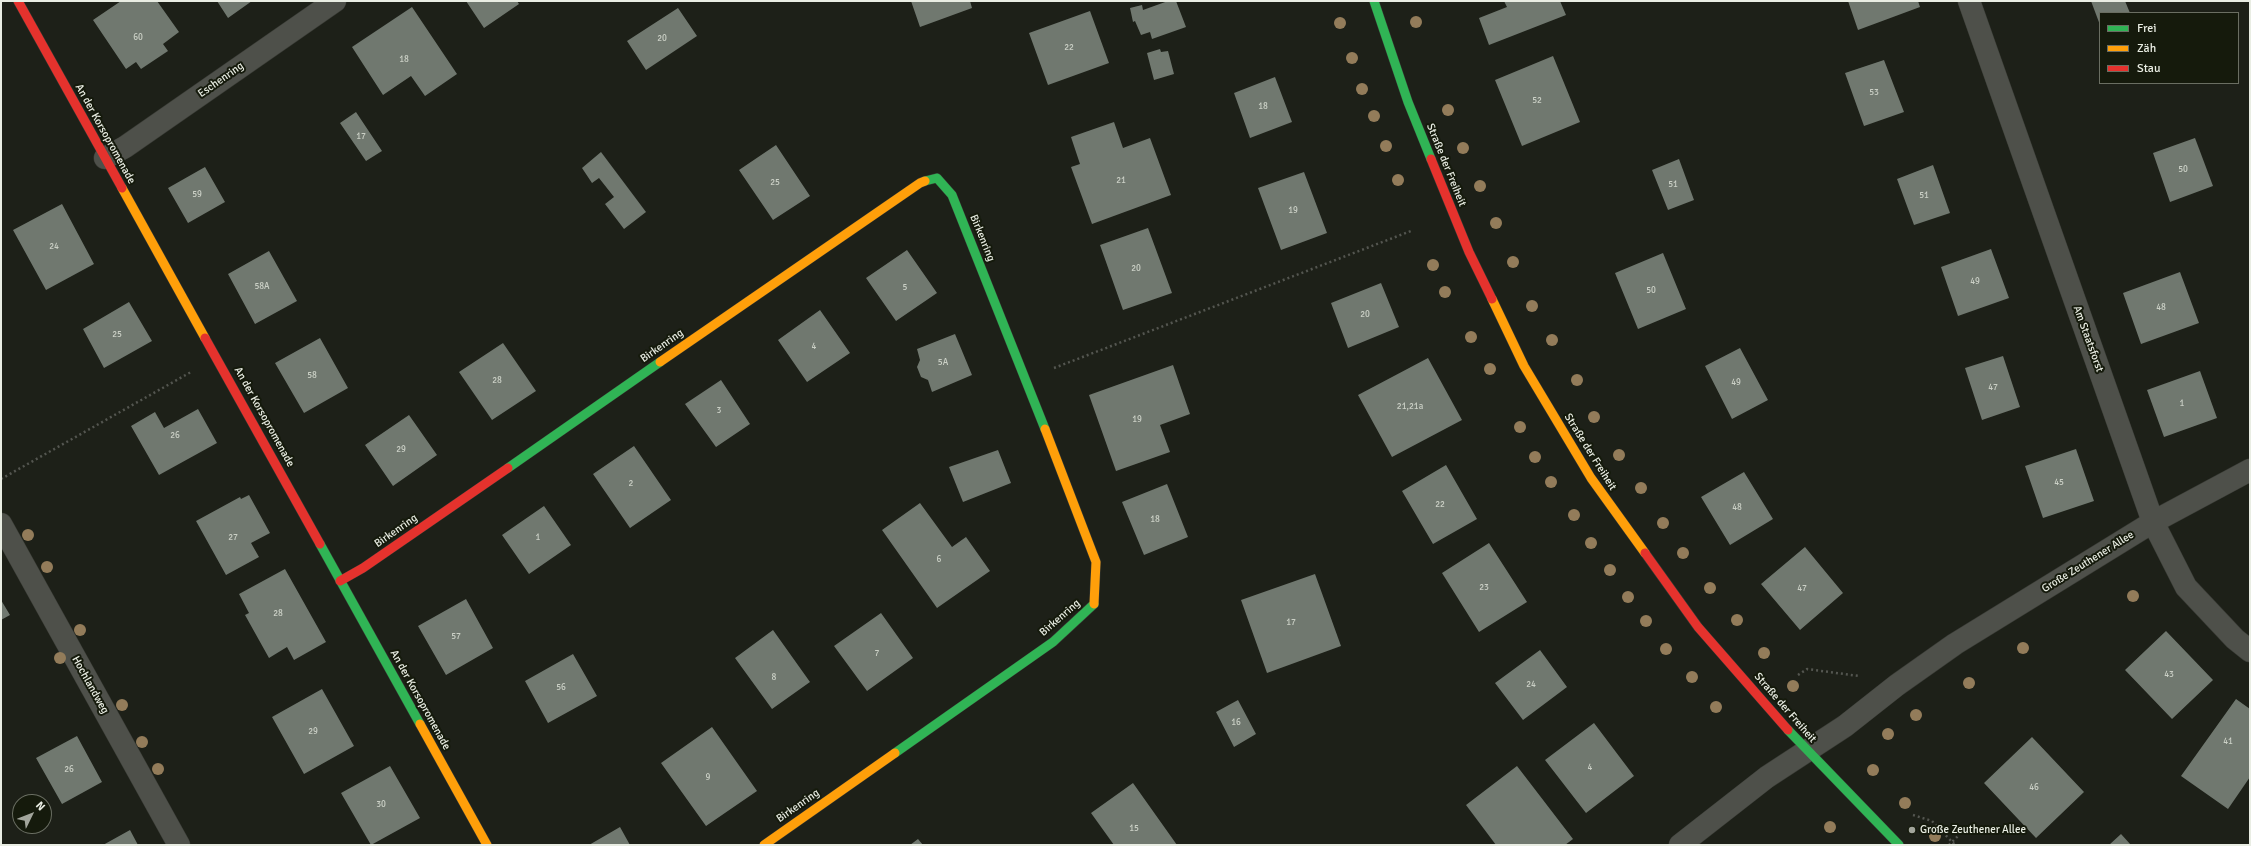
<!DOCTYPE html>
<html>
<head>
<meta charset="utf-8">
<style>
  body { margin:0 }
  #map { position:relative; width:2251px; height:846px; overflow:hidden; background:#1d2018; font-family:Signika,sans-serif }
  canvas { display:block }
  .frame { position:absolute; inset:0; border:2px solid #e9ede3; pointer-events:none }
  .legend { position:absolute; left:2099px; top:12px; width:140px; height:72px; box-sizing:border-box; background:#151a0c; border:1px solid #6a6e62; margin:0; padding:5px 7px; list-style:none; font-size:12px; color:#e9ede3 }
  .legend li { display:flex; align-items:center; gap:8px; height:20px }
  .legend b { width:20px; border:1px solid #6a6e62 }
  .north { position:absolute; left:12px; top:794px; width:40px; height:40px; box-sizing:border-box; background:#151a0c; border:1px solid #6a6e62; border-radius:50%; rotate:47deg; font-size:11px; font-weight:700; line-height:16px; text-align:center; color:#e9ede3 }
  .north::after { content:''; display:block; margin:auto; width:14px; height:18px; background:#a2a59c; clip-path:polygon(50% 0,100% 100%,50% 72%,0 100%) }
</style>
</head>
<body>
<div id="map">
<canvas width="2251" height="846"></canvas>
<div class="frame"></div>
<ul class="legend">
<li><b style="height:5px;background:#30b455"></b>Frei</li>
<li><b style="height:5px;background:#ff9f0a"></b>Zäh</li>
<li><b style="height:5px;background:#e5322d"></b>Stau</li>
</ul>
<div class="north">N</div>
</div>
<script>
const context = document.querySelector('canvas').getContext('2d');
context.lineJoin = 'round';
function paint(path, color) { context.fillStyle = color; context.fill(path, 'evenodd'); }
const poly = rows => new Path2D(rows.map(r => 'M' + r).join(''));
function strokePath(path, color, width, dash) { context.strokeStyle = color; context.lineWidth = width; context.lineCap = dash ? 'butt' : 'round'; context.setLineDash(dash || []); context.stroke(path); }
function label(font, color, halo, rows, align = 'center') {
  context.font = font + ' Signika,sans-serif'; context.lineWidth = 4; context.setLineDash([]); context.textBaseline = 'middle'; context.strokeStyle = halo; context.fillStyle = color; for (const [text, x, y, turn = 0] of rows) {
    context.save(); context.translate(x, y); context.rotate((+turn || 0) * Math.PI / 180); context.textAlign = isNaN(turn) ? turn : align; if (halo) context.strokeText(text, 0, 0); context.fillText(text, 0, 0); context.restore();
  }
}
paint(poly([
  [121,1,157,1,179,32,163,44,168,51,141,69,136,62,126,69,93,20],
  [217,1,252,1,228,18],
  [466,1,517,1,519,4,484,28],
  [911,1,970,1,972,8,920,27],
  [1168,1,1176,1,1186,27,1152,39,1150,32,1141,35,1135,21,1133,22,1130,8,1142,5,1143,10],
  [1504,1,1560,1,1566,15,1489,45,1479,18,1507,7],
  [1848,1,1918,1,1920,7,1858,30],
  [2091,1,2125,1,2130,13,2100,13,2100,25],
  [412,7,457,74,425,96,411,76,383,95,352,47],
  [678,8,697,36,646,70,627,41],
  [1090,11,1109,63,1048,85,1029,33],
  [1160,49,1161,52,1168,51,1174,74,1154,80,1147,53],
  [1553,56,1580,122,1522,146,1495,80],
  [1884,60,1904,112,1864,126,1845,73],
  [1275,77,1292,122,1250,138,1234,93],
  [356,112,382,151,366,161,340,123],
  [1114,122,1123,148,1150,138,1171,195,1092,224,1071,167,1080,164,1071,137],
  [2195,138,2213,186,2170,202,2153,153],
  [776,145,810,196,773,220,739,170],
  [601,152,646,212,624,229,605,204,614,197,599,178,592,183,582,168],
  [1679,159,1694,200,1668,210,1652,170],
  [1933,165,1950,213,1914,225,1897,179],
  [205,167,225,202,188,223,168,188],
  [1304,172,1327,233,1281,250,1258,188],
  [62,204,94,264,46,290,13,230],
  [1148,228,1172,293,1123,310,1100,245],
  [1991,249,2009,298,1958,316,1941,267],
  [907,250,937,293,896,321,866,278],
  [269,251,297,301,255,324,228,274],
  [1663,253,1686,309,1638,329,1615,273],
  [2180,272,2199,323,2141,344,2123,293],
  [1381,283,1399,327,1348,348,1331,303],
  [129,302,152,341,104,368,83,329],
  [820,310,850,353,807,382,778,340],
  [955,334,972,375,932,392,928,380,921,377,917,367,920,360,917,349],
  [320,338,348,388,304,413,275,363],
  [503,343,536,391,492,420,459,372],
  [1740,348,1768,400,1732,419,1705,366],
  [2003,356,2020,407,1982,420,1965,368],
  [1428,358,1462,420,1392,457,1358,395],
  [1173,365,1190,414,1160,425,1170,452,1116,471,1089,395],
  [2200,371,2217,418,2164,437,2147,390],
  [721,380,750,424,716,447,685,404],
  [198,409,217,443,159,475,131,426,155,412,164,428],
  [409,415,437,455,393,486,365,445],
  [634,446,671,500,630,528,593,474],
  [2076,449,2094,501,2043,518,2025,466],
  [998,450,1011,483,963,502,949,467],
  [1446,465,1477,519,1433,544,1402,491],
  [1744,472,1773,519,1730,545,1701,497],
  [1167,484,1188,537,1144,555,1122,502],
  [249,495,270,533,251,543,259,557,226,575,196,521,240,497,241,499],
  [920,503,952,547,966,537,990,571,937,608,882,530],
  [544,506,571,545,529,574,502,535],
  [1489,543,1527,602,1479,632,1442,573],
  [1805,547,1843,593,1800,630,1761,584],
  [285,569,326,642,294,660,287,647,269,658,245,615,249,613,239,594],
  [1315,574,1341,646,1267,673,1241,600],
  [466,599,493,648,446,675,418,626],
  [1,600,10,615,1,620],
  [881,613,913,658,867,691,834,646],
  [773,630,810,682,772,709,735,658],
  [2166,631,2213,680,2172,719,2125,670],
  [1540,650,1567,687,1523,720,1495,683],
  [573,654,597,696,548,723,525,681],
  [322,689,354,746,304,774,272,717],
  [2236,699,2250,709,2250,777,2228,809,2181,776],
  [1238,700,1256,734,1234,747,1216,712],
  [1594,723,1634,776,1586,813,1545,760],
  [712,727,757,791,706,826,661,763],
  [77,736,102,782,62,804,36,758],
  [2032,737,2084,792,2036,838,1984,783],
  [390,766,420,818,371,845,341,793],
  [1517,766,1573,839,1565,845,1496,845,1466,805],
  [1133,783,1177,845,1114,845,1091,813],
  [620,827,630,845,589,845],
  [130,830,138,845,103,845],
  [2121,834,2131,845,2109,845],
  [918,839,923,845,910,845]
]), '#70786f');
const street = poly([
  [1969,1,2153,522,2186,587,2235,639,2250,651],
  [105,158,125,147,335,1],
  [1,524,179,845],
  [1680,845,1767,777,1845,726,1897,685,1955,644,2153,522,2250,470]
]);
const fast = poly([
  [1374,1,1408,102,1431,159],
  [925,181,937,178,952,195,1045,429],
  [508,468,660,362],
  [320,544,420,724],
  [1788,730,1899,845],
  [895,753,1053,642,1094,604]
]);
const slow = poly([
  [122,188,205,338],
  [1492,299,1524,366,1591,478,1645,553],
  [660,362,920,183,925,181],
  [1045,429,1096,562,1094,604],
  [420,724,487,845],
  [764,845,895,753]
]);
const jam = poly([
  [18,1,122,188],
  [1431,159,1469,252,1492,299],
  [205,338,320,544],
  [1645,553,1698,627,1788,730],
  [340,581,363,568,508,468]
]);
strokePath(street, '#383a34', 23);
strokePath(fast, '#383a34', 10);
strokePath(slow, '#383a34', 10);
strokePath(jam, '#383a34', 10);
strokePath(poly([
  [1054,368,1411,231],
  [1,479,191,372],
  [1798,675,1807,669,1859,676],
  [1913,815,1932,821,1955,845],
  [1949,845,1958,836]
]), '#545650', 2.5, [2, 3]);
strokePath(street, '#4e504a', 22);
strokePath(fast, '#30b455', 9);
strokePath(slow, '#ff9f0a', 9);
strokePath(jam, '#e5322d', 9);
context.fillStyle = '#937c5a';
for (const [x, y] of [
  [1416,22],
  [1340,23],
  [1352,58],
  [1362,89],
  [1448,110],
  [1374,116],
  [1386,146],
  [1463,148],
  [1398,180],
  [1480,186],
  [1496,223],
  [1513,262],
  [1433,265],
  [1445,292],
  [1532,306],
  [1471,337],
  [1552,340],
  [1490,369],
  [1577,380],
  [1594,417],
  [1520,427],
  [1619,455],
  [1535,457],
  [1551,482],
  [1641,488],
  [1574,515],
  [1663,523],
  [28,535],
  [1591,543],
  [1683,553],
  [47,567],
  [1610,570],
  [1710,588],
  [2133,596],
  [1628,597],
  [1737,620],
  [1646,621],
  [80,630],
  [2023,648],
  [1666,649],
  [1764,653],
  [60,658],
  [1692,677],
  [1969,683],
  [1793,686],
  [122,705],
  [1716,707],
  [1916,715],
  [1888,734],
  [142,742],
  [158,769],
  [1873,770],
  [1905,803],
  [1830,827],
  [1935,836]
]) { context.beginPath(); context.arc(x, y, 6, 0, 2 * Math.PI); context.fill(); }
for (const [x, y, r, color] of [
  [1912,830,4,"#a2a59c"]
]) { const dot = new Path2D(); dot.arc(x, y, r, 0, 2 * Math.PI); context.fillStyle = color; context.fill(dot); strokePath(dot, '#151a0c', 1.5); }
label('9px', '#cbd0c6', null, [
  ["60",138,38],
  ["20",662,39],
  ["22",1069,48],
  ["18",404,60],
  ["53",1874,93],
  ["52",1537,101],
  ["18",1263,107],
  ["17",361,137],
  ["50",2183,170],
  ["21",1121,181],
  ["25",775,183],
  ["51",1673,185],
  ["59",197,195],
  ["51",1924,196],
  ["19",1293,211],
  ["24",54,247],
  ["20",1136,269],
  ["49",1975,282],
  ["58A",262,287],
  ["5",905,288],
  ["50",1651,291],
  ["48",2161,308],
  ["20",1365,315],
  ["25",117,335],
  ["4",814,347],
  ["5A",943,363],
  ["58",312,376],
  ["28",497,381],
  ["49",1736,383],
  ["47",1993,388],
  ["1",2182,404],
  ["21,21a",1410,407],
  ["3",719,411],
  ["19",1137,420],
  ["26",175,436],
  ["29",401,450],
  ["45",2059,483],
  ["2",631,484],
  ["22",1440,505],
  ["48",1737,508],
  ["18",1155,520],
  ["27",233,538],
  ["1",538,538],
  ["6",939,560],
  ["23",1484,588],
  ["47",1802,589],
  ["28",278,614],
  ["17",1291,623],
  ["57",456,637],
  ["7",877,654],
  ["43",2169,675],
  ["8",774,678],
  ["24",1531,685],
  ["56",561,688],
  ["16",1236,723],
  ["29",313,732],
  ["41",2228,742],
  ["4",1590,768],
  ["26",69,770],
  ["9",708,778],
  ["46",2034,788],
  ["30",381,805],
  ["15",1134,829]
]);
label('11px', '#e9ede3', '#151a0c', [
  ["Eschenring",221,80,-35],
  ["An der Korsopromenade",105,134,61],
  ["Straße der Freiheit",1446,165,68],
  ["Birkenring",982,238,68],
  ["Am Staatsforst",2088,339,70],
  ["Birkenring",662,346,-35],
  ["An der Korsopromenade",264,417,61],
  ["Straße der Freiheit",1590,452,58],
  ["Birkenring",396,531,-35],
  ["Große Zeuthener Allee",2088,562,-32],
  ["Birkenring",1060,618,-41],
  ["Hochlandweg",90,685,61],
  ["An der Korsopromenade",420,700,61],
  ["Straße der Freiheit",1785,708,49],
  ["Birkenring",798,806,-35]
]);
label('11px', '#e9ede3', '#151a0c', [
  ["Große Zeuthener Allee",1920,830]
], 'left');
</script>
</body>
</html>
